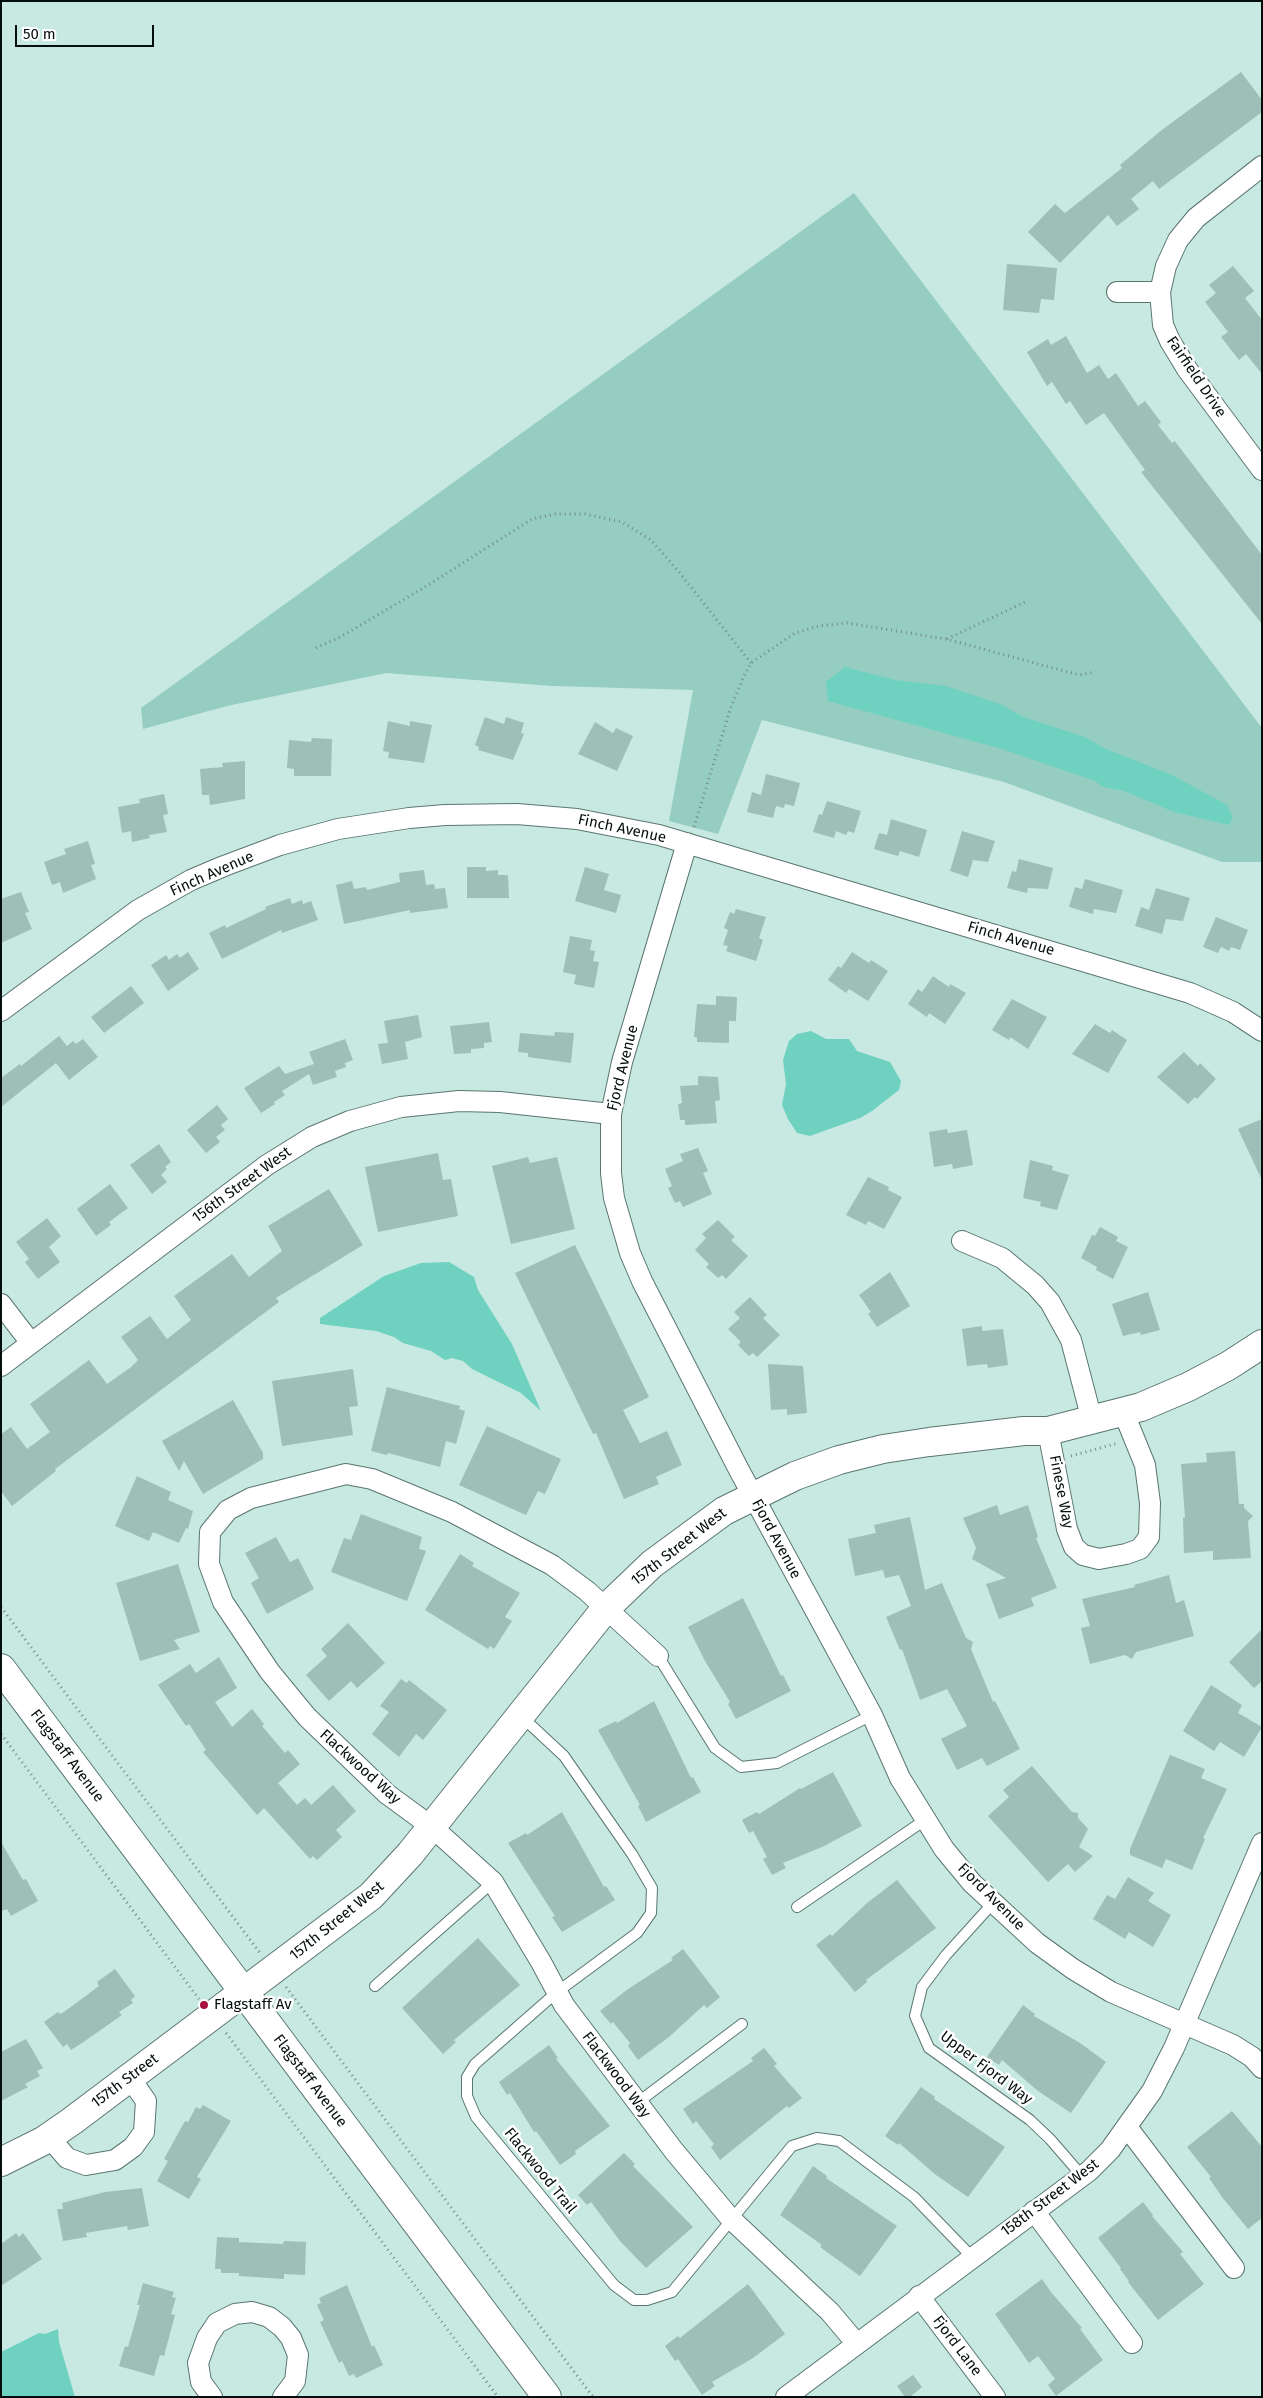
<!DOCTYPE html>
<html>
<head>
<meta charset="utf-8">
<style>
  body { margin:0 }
  #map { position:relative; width:1263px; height:2398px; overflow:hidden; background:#c8e9e1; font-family:"Fira Sans",sans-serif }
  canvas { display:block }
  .frame { position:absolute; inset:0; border:2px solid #040e0c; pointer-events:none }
  .scale { position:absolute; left:15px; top:25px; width:139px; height:22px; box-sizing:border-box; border:2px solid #040e0c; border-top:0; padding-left:6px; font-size:15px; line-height:18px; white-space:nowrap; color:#040e0c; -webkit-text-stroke:4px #fff; paint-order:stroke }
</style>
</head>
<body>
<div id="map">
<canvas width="1263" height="2398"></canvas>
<div class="frame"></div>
<div class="scale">50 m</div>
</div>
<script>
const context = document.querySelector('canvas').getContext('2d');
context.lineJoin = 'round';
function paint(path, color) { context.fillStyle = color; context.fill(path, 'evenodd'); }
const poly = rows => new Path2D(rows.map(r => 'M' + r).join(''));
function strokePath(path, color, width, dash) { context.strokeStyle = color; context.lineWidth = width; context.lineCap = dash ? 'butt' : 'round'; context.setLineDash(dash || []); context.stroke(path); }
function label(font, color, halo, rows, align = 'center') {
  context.font = font + ' "Fira Sans",sans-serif'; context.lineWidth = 5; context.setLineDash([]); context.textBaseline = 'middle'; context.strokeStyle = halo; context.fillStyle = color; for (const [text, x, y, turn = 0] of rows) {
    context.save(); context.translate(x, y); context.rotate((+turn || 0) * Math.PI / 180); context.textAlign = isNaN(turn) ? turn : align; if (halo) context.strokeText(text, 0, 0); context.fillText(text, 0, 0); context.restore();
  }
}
paint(poly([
  [854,193,1262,728,1262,862,1222,862,1004,782,762,720,718,834,669,821,693,690,552,686,386,673,227,706,143,729,141,708]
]), '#95cdc1');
paint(poly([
  [845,667,895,680,946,686,1000,704,1023,717,1085,737,1106,749,1172,775,1227,805,1233,817,1229,825,1174,812,1124,791,1103,787,1095,781,1002,749,828,701,826,682],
  [811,1031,826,1039,849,1039,857,1051,890,1062,901,1081,899,1090,872,1111,860,1118,810,1136,797,1133,788,1119,782,1105,786,1084,783,1060,789,1041,797,1034],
  [449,1262,474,1277,478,1290,512,1344,541,1411,521,1393,472,1369,463,1361,452,1358,445,1360,431,1351,403,1343,394,1337,376,1331,320,1324,320,1318,384,1276,421,1263],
  [58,2329,59,2342,75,2397,1,2397,1,2352,39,2333,45,2334]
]), '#6fd1c0');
paint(poly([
  [1241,72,1262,100,1262,112,1159,189,1153,181,1131,199,1139,209,1117,226,1108,215,1060,263,1028,232,1055,204,1065,213,1122,168,1120,165,1163,129],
  [1007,264,1057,268,1054,300,1041,299,1039,313,1003,310],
  [1233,266,1254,291,1245,298,1262,320,1262,374,1246,354,1239,360,1221,337,1228,332,1205,302,1216,293,1209,285],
  [1066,336,1087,373,1099,365,1108,379,1116,373,1138,406,1145,401,1161,422,1158,425,1172,443,1175,441,1177,444,1262,555,1262,624,1141,472,1145,470,1104,413,1086,425,1070,401,1066,404,1052,382,1047,386,1027,352,1048,339,1051,345],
  [485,717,504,724,506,717,524,723,521,733,524,734,513,760,478,750,479,747,475,745],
  [388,721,410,726,410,721,432,725,424,763,388,758,389,752,383,751],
  [595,722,613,733,616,728,633,736,617,771,578,754],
  [312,738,332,739,331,776,294,776,294,769,287,768,289,740,311,742],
  [245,761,245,799,210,805,209,795,202,795,200,769,223,767,222,763],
  [766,774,800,783,794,806,785,804,784,808,776,806,773,818,747,812,752,792,761,795],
  [164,794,168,814,163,815,167,832,149,835,150,838,132,842,131,831,122,833,118,807,140,803,139,799],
  [827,801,861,811,854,833,848,831,846,835,836,831,834,838,813,832,819,814,822,815],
  [891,819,927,830,919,857,900,851,898,856,874,849,879,833,887,835],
  [962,831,995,841,988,862,973,860,968,877,950,871],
  [88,841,95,864,91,865,96,879,63,893,60,882,52,885,44,862,66,854,64,849],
  [1019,859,1053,868,1048,889,1028,888,1027,893,1007,888,1012,871,1016,872],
  [467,867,486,867,486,871,498,870,498,875,508,875,509,898,467,898],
  [585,867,609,874,604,890,621,895,616,913,575,901],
  [424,870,426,885,434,884,435,889,445,888,448,908,410,913,410,910,344,924,336,885,352,881,354,889,366,887,367,890,400,882,399,873],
  [1085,879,1123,890,1116,913,1094,909,1093,914,1069,907,1075,887,1082,889],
  [1156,888,1190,898,1183,921,1166,919,1162,934,1135,926,1141,907,1149,910],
  [21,892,29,912,25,913,32,929,1,943,1,899],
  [290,898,292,904,302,900,303,904,311,901,318,920,282,933,281,930,222,959,209,933,225,925,226,928,266,909,265,907],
  [736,909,766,917,759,938,763,940,756,961,726,951,728,946,723,945,728,930,724,928,730,912,734,914],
  [1216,917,1248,930,1240,950,1231,947,1229,951,1221,947,1218,953,1203,947],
  [570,936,592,940,590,950,595,951,593,961,599,962,594,988,574,984,576,975,563,972],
  [188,952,199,969,168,991,151,965,166,955,169,960,177,954,180,958],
  [852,952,869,963,871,960,888,971,868,1001,849,989,846,993,828,980,838,966,841,968],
  [933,976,949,987,950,984,966,993,945,1024,929,1013,927,1017,908,1004,918,989,922,992],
  [131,986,144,1003,104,1033,91,1017],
  [716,996,737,997,736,1021,729,1021,729,1043,697,1042,697,1037,694,1037,697,1004,716,1005],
  [1012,999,1047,1017,1028,1049,1010,1037,1009,1040,992,1030],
  [418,1015,422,1037,405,1042,408,1059,382,1064,378,1044,388,1043,384,1021],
  [489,1022,492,1042,484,1043,484,1048,471,1049,471,1053,454,1054,450,1026],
  [1095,1024,1110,1033,1112,1030,1127,1040,1108,1073,1072,1054],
  [555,1032,574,1033,571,1063,528,1057,528,1053,518,1052,520,1033,554,1036],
  [59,1036,67,1046,73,1041,76,1044,83,1039,98,1057,69,1080,56,1063,1,1107,1,1078,20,1064,21,1066],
  [345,1039,353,1060,345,1063,346,1067,335,1071,337,1077,313,1085,309,1074,282,1091,285,1095,274,1102,275,1104,261,1113,244,1088,279,1066,285,1074,314,1064,309,1052],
  [1184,1052,1198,1066,1200,1063,1216,1079,1197,1099,1195,1097,1188,1104,1157,1077],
  [698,1076,718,1077,720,1100,715,1101,717,1123,685,1125,685,1120,680,1120,678,1104,682,1103,680,1086,698,1085],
  [217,1105,228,1119,221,1125,225,1130,216,1137,220,1142,206,1153,187,1130],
  [1262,1119,1262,1178,1261,1178,1238,1129],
  [947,1129,948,1133,967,1130,973,1165,953,1169,952,1164,934,1167,929,1132],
  [159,1144,171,1162,165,1167,167,1169,161,1175,167,1182,152,1194,130,1165],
  [698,1148,708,1171,703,1173,712,1194,683,1207,680,1201,675,1203,668,1188,672,1186,665,1169,683,1161,680,1154],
  [438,1153,443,1180,451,1179,458,1216,378,1232,365,1167],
  [528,1157,530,1163,557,1157,575,1229,511,1244,492,1166],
  [1030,1160,1053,1166,1052,1170,1069,1175,1057,1210,1040,1206,1041,1202,1023,1198],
  [868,1177,889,1187,888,1190,902,1197,884,1229,868,1221,866,1225,846,1215],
  [110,1184,128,1208,109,1222,111,1225,96,1236,77,1209],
  [329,1189,363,1245,276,1298,279,1302,55,1469,56,1471,12,1506,1,1491,1,1434,11,1427,27,1449,50,1432,30,1404,89,1360,107,1384,131,1367,138,1360,121,1337,150,1316,167,1339,191,1320,174,1296,232,1254,249,1277,282,1251,268,1226],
  [47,1218,61,1236,49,1247,60,1262,38,1279,25,1262,29,1259,16,1242],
  [718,1220,735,1237,731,1240,748,1256,726,1279,722,1275,718,1278,706,1267,709,1264,695,1250,706,1238,702,1234],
  [1100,1227,1118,1237,1116,1241,1128,1247,1113,1279,1096,1270,1097,1267,1081,1258,1092,1235,1095,1236],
  [575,1245,649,1397,623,1410,640,1443,667,1431,682,1465,656,1477,659,1484,624,1499,596,1433,593,1434,515,1273],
  [890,1272,910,1306,877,1327,868,1314,871,1312,859,1295],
  [1148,1292,1160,1330,1141,1335,1140,1332,1123,1336,1112,1304],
  [750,1297,767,1315,763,1318,780,1335,757,1357,753,1353,749,1356,738,1345,741,1342,728,1329,740,1318,734,1312],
  [982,1326,982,1331,1003,1329,1008,1365,988,1368,987,1364,967,1366,962,1329],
  [768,1364,803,1366,807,1413,787,1415,787,1409,771,1410],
  [353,1369,358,1406,349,1407,353,1435,282,1446,272,1381],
  [387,1387,460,1406,459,1409,465,1411,456,1444,446,1441,440,1467,388,1453,387,1455,371,1451],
  [233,1400,263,1453,263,1459,203,1494,184,1461,179,1471,162,1441],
  [487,1426,561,1459,545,1494,538,1491,526,1515,459,1485],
  [1235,1451,1239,1504,1244,1504,1244,1508,1253,1516,1248,1521,1251,1558,1213,1560,1213,1551,1184,1553,1183,1518,1185,1518,1181,1464,1207,1462,1206,1453],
  [137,1476,171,1492,168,1500,193,1511,188,1529,186,1528,179,1543,153,1532,149,1541,115,1526],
  [997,1505,1000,1515,1028,1505,1038,1537,1036,1538,1057,1588,1031,1598,1034,1606,999,1619,986,1584,1006,1578,972,1559,976,1548,963,1518],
  [361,1514,422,1537,419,1549,426,1551,407,1601,331,1572,344,1538,351,1540],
  [910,1517,925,1590,942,1583,966,1638,973,1642,971,1649,993,1702,995,1701,1020,1749,987,1766,982,1758,957,1770,941,1739,967,1726,947,1689,920,1700,902,1649,900,1650,886,1617,911,1606,899,1575,885,1578,883,1570,855,1576,848,1539,876,1533,874,1525],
  [276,1537,290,1562,298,1558,314,1589,267,1614,251,1583,259,1578,245,1553],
  [460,1554,474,1563,472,1566,520,1593,505,1617,512,1621,494,1649,490,1646,488,1649,425,1610],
  [178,1564,200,1632,174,1640,180,1649,140,1661,116,1583],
  [1169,1575,1176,1603,1184,1600,1194,1636,1136,1652,1132,1659,1125,1655,1090,1664,1081,1628,1090,1626,1082,1599,1135,1587,1134,1585],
  [743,1598,781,1676,783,1675,791,1691,736,1719,728,1704,730,1702,705,1661,688,1627],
  [348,1623,385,1663,357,1688,351,1681,329,1701,306,1675,327,1656,321,1649],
  [1262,1629,1262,1681,1254,1688,1229,1662],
  [219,1657,237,1688,215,1702,232,1727,252,1709,264,1724,262,1726,285,1753,288,1750,300,1764,278,1783,297,1805,305,1798,311,1805,333,1785,356,1811,336,1830,342,1837,317,1860,313,1856,310,1859,264,1808,257,1815,203,1752,206,1750,189,1724,186,1726,158,1685,190,1664,196,1673],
  [401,1679,407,1683,409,1680,447,1710,423,1740,416,1734,399,1757,372,1734,389,1712,380,1706],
  [1211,1685,1242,1705,1238,1713,1262,1727,1244,1757,1220,1742,1214,1751,1183,1731],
  [654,1701,691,1778,693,1777,701,1792,646,1822,638,1806,640,1805,598,1730,616,1721,617,1723],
  [1170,1755,1205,1769,1201,1778,1227,1789,1203,1838,1205,1839,1192,1870,1166,1859,1162,1868,1130,1855,1130,1849],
  [1032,1766,1072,1812,1078,1813,1078,1818,1088,1829,1079,1847,1093,1856,1075,1872,1068,1864,1048,1882,988,1816,1009,1797,1003,1790],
  [833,1772,862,1826,822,1847,783,1863,786,1868,772,1875,763,1859,767,1857,753,1831,749,1833,742,1820,757,1812,759,1814,800,1788,801,1789],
  [562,1812,604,1887,606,1886,615,1900,562,1932,552,1917,555,1916,508,1843,526,1833,527,1835],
  [1,1842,23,1880,26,1879,38,1901,11,1916,7,1909,1,1911],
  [1128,1877,1154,1893,1148,1901,1171,1915,1153,1947,1129,1932,1125,1939,1093,1919,1107,1895,1115,1899],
  [897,1880,936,1928,866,1980,867,1982,855,1992,816,1945,830,1934,832,1936,867,1903],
  [478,1938,520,1985,454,2040,456,2042,443,2054,402,2008],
  [683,1949,720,1997,707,2008,704,2005,669,2037,638,2060,628,2046,630,2043,613,2022,611,2024,600,2011,628,1989,673,1960,671,1958],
  [115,1969,135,1996,131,2000,133,2003,119,2012,122,2015,85,2041,71,2050,67,2044,63,2047,44,2022,58,2012,60,2014,64,2012,99,1986,97,1982],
  [1023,2005,1035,2014,1034,2016,1080,2043,1106,2062,1071,2113,1038,2091,1002,2060,999,2065,987,2057],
  [26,2039,43,2068,37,2071,40,2076,25,2084,28,2087,1,2101,1,2052],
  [549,2045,558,2058,556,2059,610,2126,575,2151,576,2154,560,2165,536,2131,534,2132,510,2093,507,2095,499,2082],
  [764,2048,777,2064,774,2066,802,2098,789,2108,787,2106,720,2160,711,2147,714,2144,696,2121,693,2124,683,2109,753,2061,751,2058],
  [921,2087,935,2097,934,2099,1005,2147,968,2197,936,2175,899,2143,898,2145,885,2136],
  [203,2105,231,2121,197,2177,201,2179,189,2199,157,2181,168,2161,164,2159,185,2121,188,2122,196,2107,200,2109],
  [1232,2111,1262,2147,1262,2218,1248,2229,1222,2197,1209,2178,1211,2177,1187,2147],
  [624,2153,635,2164,633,2166,693,2227,646,2268,620,2241,591,2202,587,2205,578,2195],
  [813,2166,827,2176,826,2178,897,2226,860,2276,820,2247,822,2245,780,2215],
  [142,2188,149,2226,128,2230,127,2226,86,2233,87,2237,63,2241,57,2209,63,2209,62,2203,105,2192],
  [1143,2202,1153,2215,1152,2216,1183,2252,1180,2254,1204,2284,1158,2320,1128,2282,1129,2281,1120,2269,1121,2268,1098,2238],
  [16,2233,19,2237,23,2233,42,2259,1,2286,1,2244],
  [217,2237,239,2238,239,2242,283,2244,284,2241,306,2242,305,2275,284,2274,284,2279,239,2276,239,2273,221,2273,221,2269,215,2269],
  [1042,2279,1051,2292,1082,2328,1080,2329,1103,2360,1056,2396,1048,2385,1055,2379,1038,2356,1029,2363,995,2314],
  [143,2283,174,2292,172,2297,176,2298,171,2314,175,2315,164,2356,160,2355,154,2376,119,2366,125,2346,128,2347,140,2305,137,2305],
  [748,2284,785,2334,753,2358,712,2382,715,2386,702,2395,678,2359,675,2361,665,2346,678,2336,680,2338],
  [347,2285,372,2347,374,2345,383,2365,356,2378,354,2374,349,2376,342,2361,339,2363,320,2322,324,2320,317,2305,321,2303,319,2298],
  [913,2375,922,2387,910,2397,905,2397,897,2386]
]), '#9ebeb7');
const lane = poly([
  [658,1656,715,1748,741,1767,777,1763,872,1715],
  [521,1716,564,1756,632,1854,652,1888,651,1913,637,1933,557,1992,475,2064,467,2077,467,2096,476,2117,614,2285,634,2300,647,2300,672,2292,792,2146,817,2138,839,2141,914,2197,972,2257],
  [994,1902,946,1955,922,1987,915,2016,929,2048,1030,2120,1050,2139,1082,2176],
  [797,1907,925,1820],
  [375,1986,493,1882],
  [637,2103,742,2024]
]);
const street = poly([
  [1262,166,1196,218,1178,240,1166,266,1160,292,1163,325,1170,341,1187,369,1262,470],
  [1117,292,1160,292],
  [687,843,622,1062,611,1114,611,1173,614,1198,630,1253,642,1281,739,1470,872,1715,900,1778,944,1849,972,1883,1037,1943,1073,1969,1111,1992,1233,2045,1252,2057,1262,2068],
  [1,1011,138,910,191,880,224,866,280,845,338,829,409,818,445,815,517,814,577,819,659,835,1190,993,1233,1012,1262,1031],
  [962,1241,1002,1258,1035,1285,1050,1302,1071,1340,1092,1420],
  [1,1304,31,1343],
  [1,1366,267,1165,312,1137,350,1121,401,1107,459,1101,500,1102,611,1114],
  [1048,1431,1067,1529,1074,1547,1083,1555,1099,1559,1126,1554,1140,1549,1149,1537,1150,1503,1145,1465,1123,1411],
  [658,1656,587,1591,552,1565,452,1512,372,1479,346,1474,251,1498,228,1510,210,1532,209,1564,223,1602,270,1672,307,1717,387,1794,432,1827,493,1882,541,1962,564,2005,674,2151,731,2219,830,2312,857,2344],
  [1127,2127,1234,2268],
  [49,2137,67,2158,86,2165,115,2160,133,2147,144,2132,146,2101,130,2078],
  [1034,2211,1132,2343],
  [919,2296,995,2397],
  [212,2397,201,2382,198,2363,207,2338,217,2323,235,2314,252,2312,269,2317,282,2327,291,2338,298,2355,295,2381,283,2397],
  [786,2397,1089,2171,1110,2150,1152,2091,1174,2048,1262,1843]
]);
const secondary = poly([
  [1,1668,547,2397],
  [1,2162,43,2141,72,2121,371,1896,410,1854,606,1608,652,1564,724,1511,795,1476,839,1460,883,1449,929,1442,1024,1431,1048,1431,1141,1407,1188,1387,1228,1366,1262,1344]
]);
strokePath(lane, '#597670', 12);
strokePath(street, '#597670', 22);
strokePath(secondary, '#597670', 30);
strokePath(poly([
  [947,639,1025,602],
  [316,648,342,636,430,584,532,519,555,514,585,514,622,522,651,540,679,572,751,663],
  [694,827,731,707,743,678,751,663,795,633,819,626,847,623,946,639,1079,675,1095,672],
  [1071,1456,1118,1443],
  [1,1607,260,1953],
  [1,1734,199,1999],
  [286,1987,593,2397],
  [226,2033,498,2397]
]), '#748b85', 3, [1, 4]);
strokePath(lane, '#fff', 10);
strokePath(street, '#fff', 20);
strokePath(secondary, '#fff', 28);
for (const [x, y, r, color] of [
  [204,2005,5,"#a81140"]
]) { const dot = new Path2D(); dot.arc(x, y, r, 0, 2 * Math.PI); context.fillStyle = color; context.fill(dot); strokePath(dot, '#fff', 2); }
label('15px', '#040e0c', '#fff', [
  ["Fairfield Drive",1196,377,56],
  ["Finch Avenue",622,829,12],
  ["Finch Avenue",212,874,-24],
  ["Finch Avenue",1011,939,16],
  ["Fjord Avenue",623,1068,-76],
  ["156th Street West",242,1185,-36],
  ["Finese Way",1061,1492,79],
  ["Fjord Avenue",776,1539,62],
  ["157th Street West",679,1547,-38],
  ["Flagstaff Avenue",67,1756,53],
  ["Flackwood Way",360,1767,42],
  ["Fjord Avenue",991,1897,45],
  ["157th Street West",337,1921,-39],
  ["Upper Fjord Way",986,2068,37],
  ["Flackwood Way",616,2075,53],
  ["157th Street",125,2081,-37],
  ["Flagstaff Avenue",310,2081,53],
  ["Flackwood Trail",540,2171,51],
  ["158th Street West",1050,2198,-37],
  ["Fjord Lane",957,2346,53]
]);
label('15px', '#040e0c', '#fff', [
  ["Flagstaff Av",214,2005]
], 'left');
</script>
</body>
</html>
